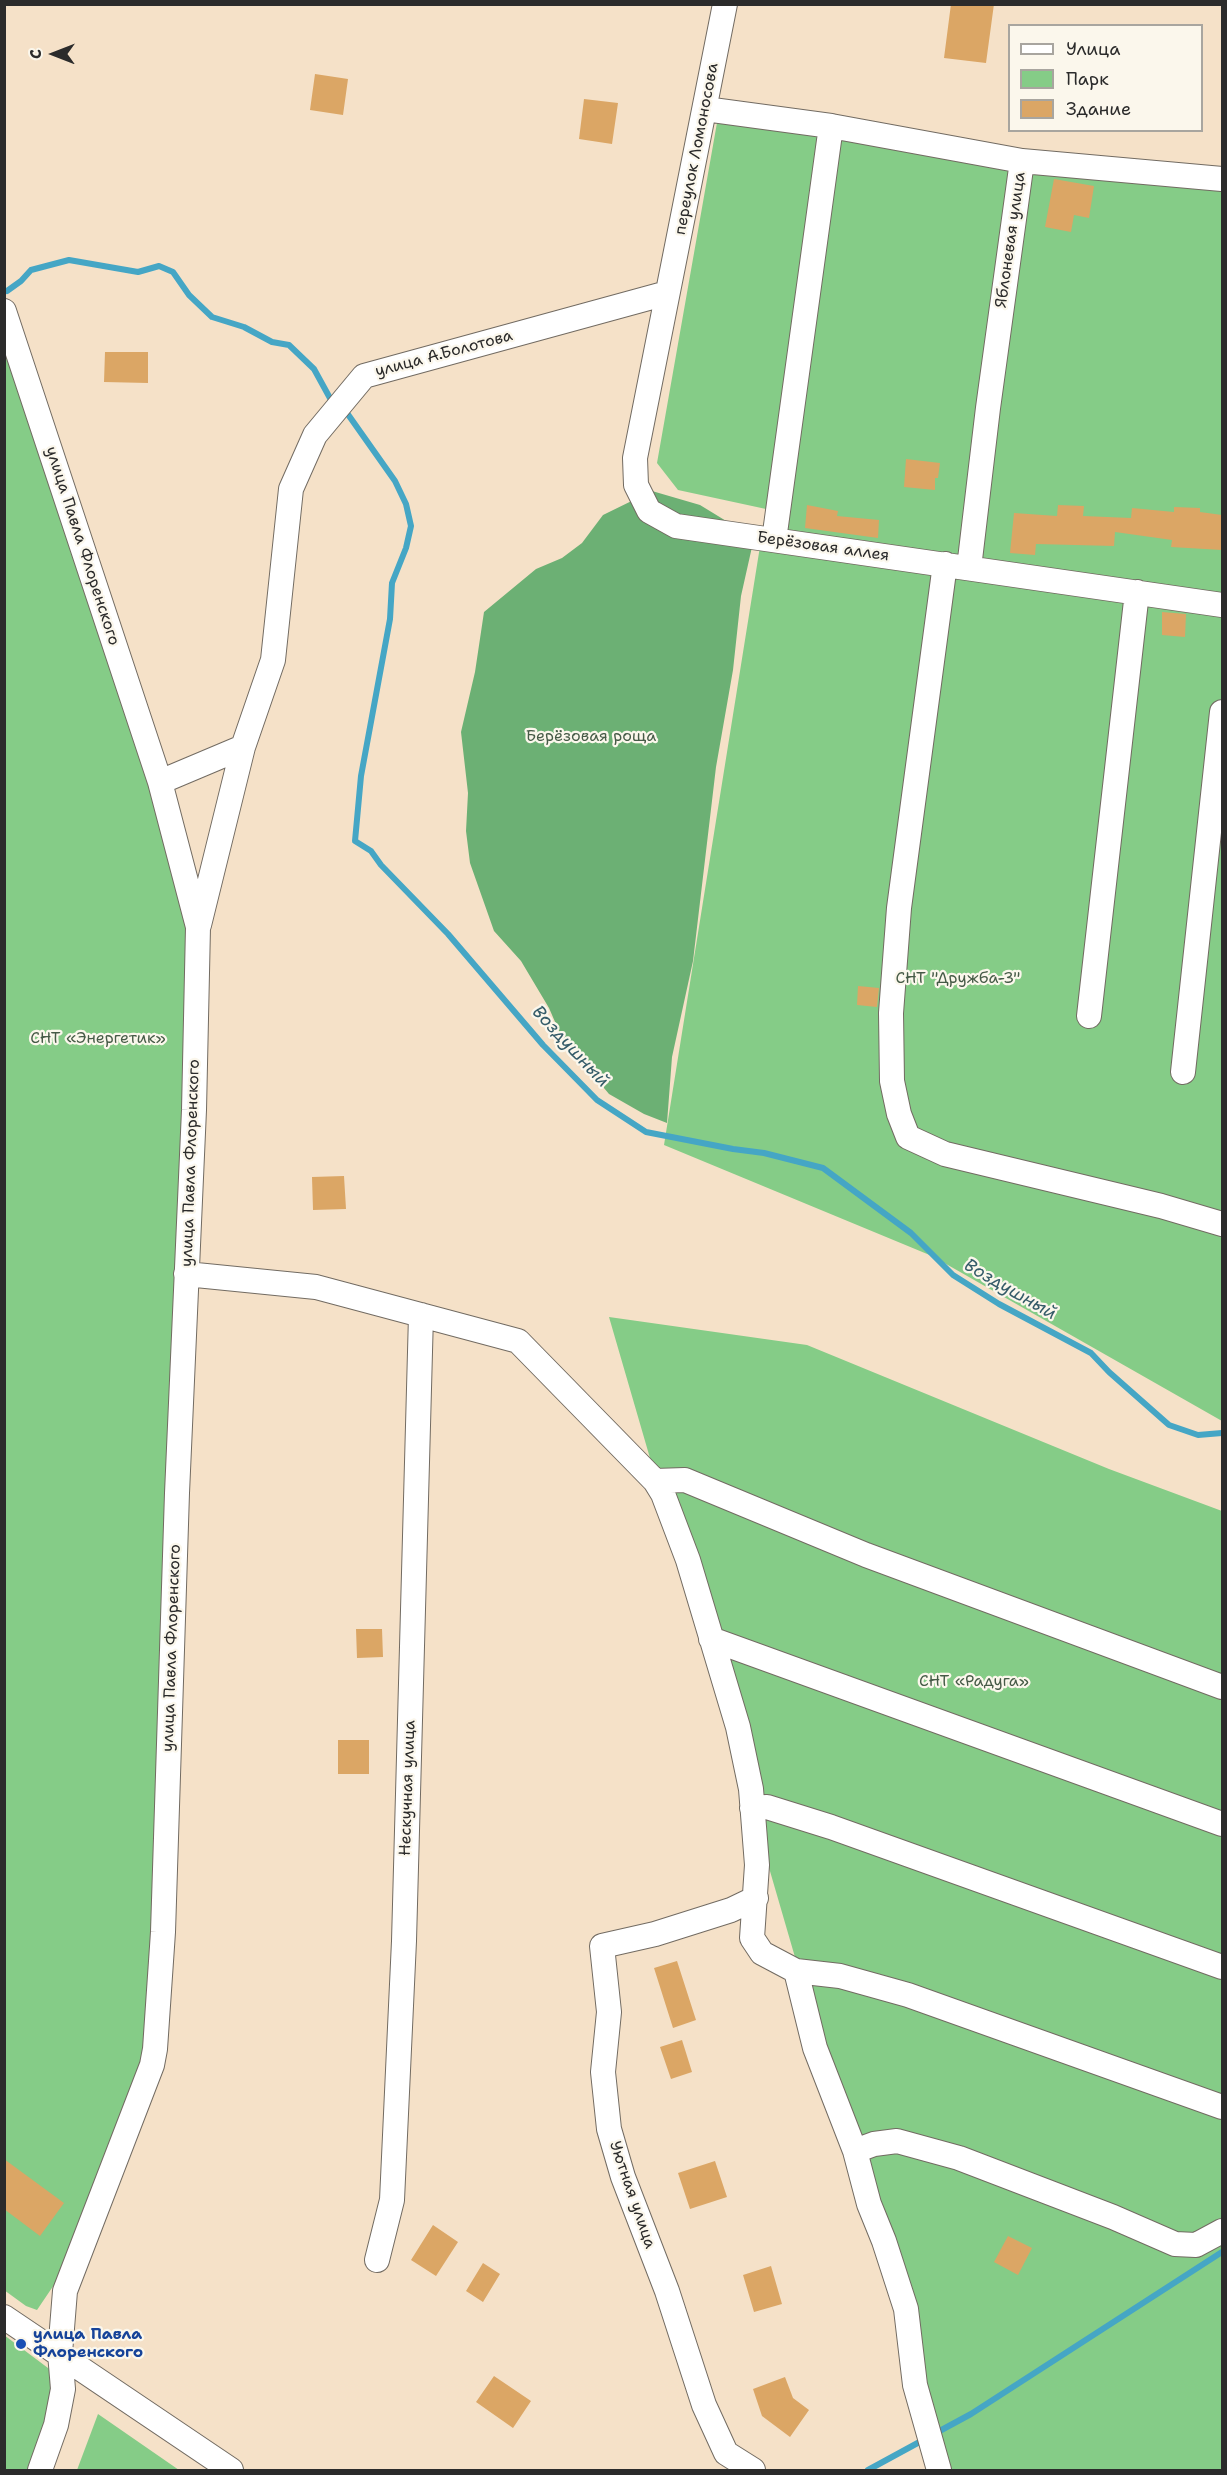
<!DOCTYPE html>
<html>
<head>
<meta charset="utf-8">
<style>
  body { margin:0 }
  #map { position:relative; width:1227px; height:2475px; overflow:hidden; background:#f5e1c8; font-family:"Shantell Sans",sans-serif }
  canvas { display:block }
  .frame { position:absolute; inset:0; border:6px solid #2b2b2b; pointer-events:none }
  .legend { position:absolute; left:1008px; top:24px; width:195px; height:108px; box-sizing:border-box; background:#fbf7ec; border:2px solid #a8a59f; margin:0; padding:8px 10px; list-style:none; font-size:18px; color:#2b2b2b }
  .legend li { display:flex; align-items:center; gap:12px; height:30px }
  .legend b { width:30px; border:2px solid #a8a59f }
  .north { position:absolute; left:24px; top:24px; width:60px; height:60px; -webkit-text-stroke:4px #fbf7ec; paint-order:stroke; rotate:270deg; font-size:16px; font-weight:700; line-height:24px; text-align:center; color:#2b2b2b }
  .north::after { content:''; display:block; margin:auto; width:21px; height:27px; background:#2b2b2b; clip-path:polygon(50% 0,100% 100%,50% 72%,0 100%) }
</style>
</head>
<body>
<div id="map">
<canvas width="1227" height="2475"></canvas>
<div class="frame"></div>
<ul class="legend">
<li><b style="height:8px;background:#fff"></b>Улица</li>
<li><b style="height:16px;background:#85cc87"></b>Парк</li>
<li><b style="height:16px;background:#dba665"></b>Здание</li>
</ul>
<div class="north">С</div>
</div>
<script>
const context = document.querySelector('canvas').getContext('2d');
context.lineJoin = 'round';
function paint(path, color) { context.fillStyle = color; context.fill(path, 'evenodd'); }
const poly = rows => new Path2D(rows.map(r => 'M' + r).join(''));
function strokePath(path, color, width, dash) { context.strokeStyle = color; context.lineWidth = width; context.lineCap = dash ? 'butt' : 'round'; context.setLineDash(dash || []); context.stroke(path); }
function label(font, color, halo, rows, align = 'center') {
  context.font = font + ' "Shantell Sans",sans-serif'; context.lineWidth = 4.5; context.setLineDash([]); context.textBaseline = 'middle'; context.strokeStyle = halo; context.fillStyle = color; for (const [text, x, y, turn = 0] of rows) {
    context.save(); context.translate(x, y); context.rotate((+turn || 0) * Math.PI / 180); context.textAlign = isNaN(turn) ? turn : align; if (halo) context.strokeText(text, 0, 0); context.fillText(text, 0, 0); context.restore();
  }
}
paint(poly([
  [718,117,1222,178,1222,1421,932,1256,664,1145,766,509,678,490,657,463],
  [4,304,194,938,164,1999,62,2273,37,2310,26,2306,4,2290],
  [609,1317,807,1345,1109,1469,1222,1511,1222,2470,944,2470],
  [4,2335,60,2377,31,2470,5,2470],
  [98,2414,179,2470,77,2470]
]), '#85cc87');
paint(poly([
  [652,491,700,505,754,538,741,596,733,670,716,767,693,961,672,1057,667,1123,644,1114,609,1094,562,1038,549,1008,521,961,494,931,470,863,466,831,468,793,461,732,475,672,484,612,536,569,562,558,582,543,603,515]
]), '#6cb074');
strokePath(poly([
  [7,291,21,281,31,270,69,260,138,272,159,266,173,272,189,295,212,317,244,327,272,342,289,345,314,369,331,400],
  [347,413,395,481,406,504,411,526,406,548,392,583,390,619,361,776,355,841,371,851,381,865,448,934,543,1045,597,1100,646,1132,733,1149,764,1153,823,1168,911,1233,953,1275,999,1304,1091,1353,1109,1372,1169,1425,1198,1435,1222,1433],
  [934,2434,971,2414,1222,2252],
  [868,2470,925,2439]
]), '#45a6c5', 6);
paint(poly([
  [951,4,994,4,986,63,944,58],
  [315,74,348,79,343,115,310,110],
  [584,99,618,103,612,144,579,139],
  [1054,179,1094,186,1089,218,1074,215,1071,232,1045,227],
  [105,352,148,352,148,383,104,382],
  [906,459,940,463,938,478,935,478,935,490,904,487],
  [807,505,838,511,837,516,879,520,878,538,805,528],
  [1058,505,1084,506,1083,516,1131,518,1132,508,1174,512,1174,507,1200,508,1200,512,1222,515,1222,550,1171,547,1172,540,1115,532,1114,546,1036,544,1035,555,1010,553,1014,513,1057,516],
  [1162,612,1186,614,1185,637,1162,635],
  [858,986,879,988,877,1007,857,1005],
  [344,1176,346,1209,313,1210,312,1177],
  [356,1629,382,1629,383,1657,357,1658],
  [338,1740,369,1740,369,1774,338,1774],
  [677,1961,696,2020,673,2028,654,1968],
  [682,2040,692,2072,671,2079,660,2047],
  [4,2159,64,2203,40,2236,4,2209],
  [715,2161,727,2197,690,2209,678,2173],
  [433,2225,458,2242,436,2276,411,2260],
  [1008,2236,1032,2248,1018,2275,994,2262],
  [483,2263,500,2274,483,2302,466,2291],
  [771,2266,782,2304,754,2312,743,2275],
  [494,2376,531,2401,513,2428,476,2402],
  [785,2377,793,2398,809,2410,790,2437,762,2416,753,2389]
]), '#dba665');
const minor = poly([
  [725,4,635,458,636,485,649,511,676,526,1222,605],
  [705,109,831,126,1022,161,988,408,969,568],
  [1022,161,1222,179],
  [4,311,160,782,198,927,194,1110,177,1493,163,1932,155,2049,152,2065,65,2291,60,2353,63,2389,56,2425,40,2470],
  [774,540,831,126],
  [945,564,899,908,891,1013,892,1081,899,1114,908,1137,945,1154,1161,1206,1222,1224],
  [160,782,243,747],
  [199,925,243,747,273,660,291,489,315,435,364,376,667,293],
  [1089,1016,1137,592],
  [1183,1072,1222,712],
  [186,1274,316,1287,518,1341,655,1481,663,1494,688,1560,738,1727,751,1789,757,1865,752,1938,762,1953,796,1971,815,2048,855,2151,869,2204,884,2241,906,2309,915,2385,939,2470],
  [655,1481,685,1480,866,1555,1222,1687],
  [711,1639,1222,1824],
  [752,1808,767,1807,831,1827,1222,1967],
  [796,1971,840,1976,908,1995,1222,2107],
  [855,2151,874,2144,897,2141,959,2158,1113,2217,1175,2244,1196,2245,1222,2231],
  [377,2260,392,2200,404,1941,421,1315],
  [4,2317,231,2470],
  [753,2470,726,2453,704,2405,667,2291,623,2177,609,2129,603,2072,609,2012,602,1946,655,1934,731,1910,756,1898]
]);
strokePath(minor, '#726b62', 26);
strokePath(minor, '#fff', 24);
for (const [x, y, r, color] of [
  [21,2344,6,"#1a4fb4"]
]) { const dot = new Path2D(); dot.arc(x, y, r, 0, 2 * Math.PI); context.fillStyle = color; context.fill(dot); strokePath(dot, '#fbf7ec', 2); }
label('16px', '#2b2b2b', '#fbf7ec', [
  ["переулок Ломоносова",697,149,-79],
  ["Яблоневая улица",1011,240,-82],
  ["улица А.Болотова",444,354,-15],
  ["улица Павла Флоренского",82,546,72],
  ["Берёзовая аллея",823,547,8],
  ["улица Павла Флоренского",191,1163,-88],
  ["улица Павла Флоренского",172,1648,-88],
  ["Нескучная улица",408,1788,-88],
  ["Уютная улица",632,2195,71]
]);
label('16px', '#465b47', '#fbf7ec', [
  ["Берёзовая роща",591,737],
  ["СНТ \"Дружба-3\"",958,979],
  ["СНТ «Энергетик»",98,1039],
  ["СНТ «Радуга»",974,1682]
]);
label('bold 16px', '#164399', '#fbf7ec', [
  ["улица Павла",33,2335],
  ["Флоренского",33,2353]
], 'left');
label('italic 18px', '#355c69', '#fbf7ec', [
  ["Воздушный",570,1047,47],
  ["Воздушный",1010,1290,30]
]);
</script>
</body>
</html>
